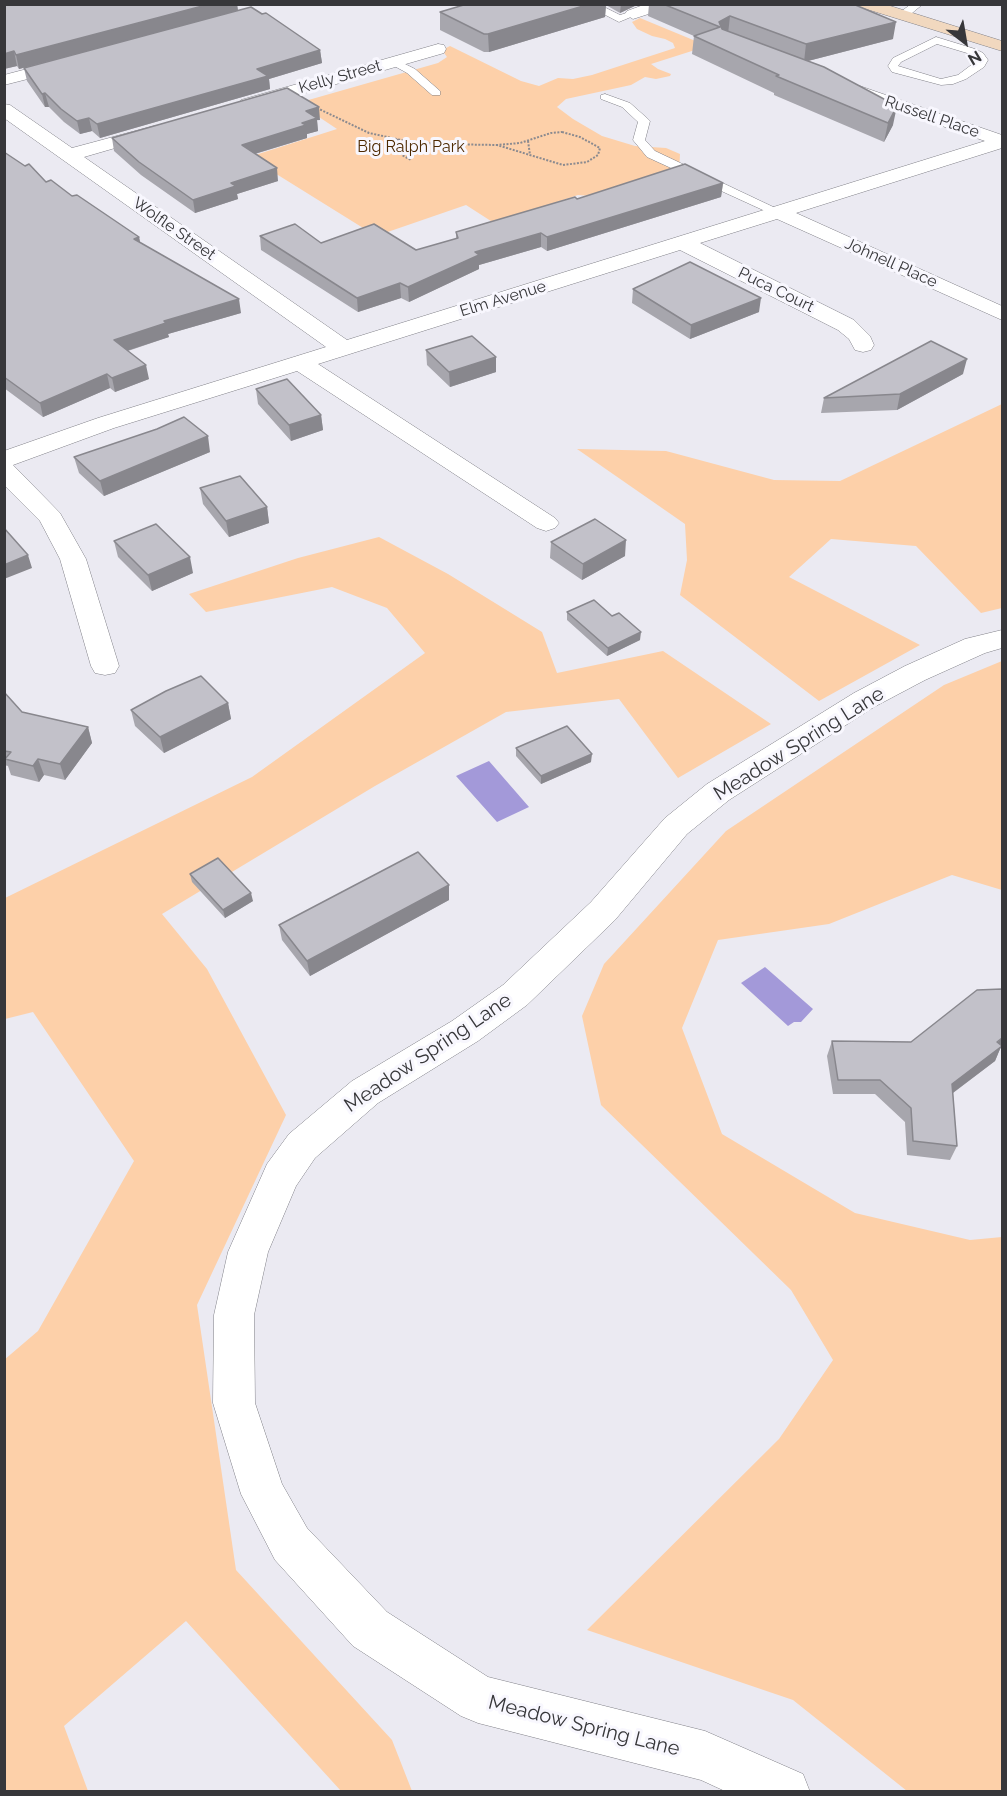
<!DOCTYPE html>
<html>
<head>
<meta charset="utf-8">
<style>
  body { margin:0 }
  #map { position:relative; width:1007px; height:1796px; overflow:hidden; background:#ebeaf2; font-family:Raleway,sans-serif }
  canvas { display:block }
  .frame { position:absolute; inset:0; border:6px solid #37373a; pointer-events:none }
  .north { position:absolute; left:935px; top:12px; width:60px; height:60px; -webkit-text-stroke:4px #f8f7fe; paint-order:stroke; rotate:149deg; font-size:16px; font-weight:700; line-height:24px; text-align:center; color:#37373a }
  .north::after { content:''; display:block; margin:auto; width:21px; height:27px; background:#37373a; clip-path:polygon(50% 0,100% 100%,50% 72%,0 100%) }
</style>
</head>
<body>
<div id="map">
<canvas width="1007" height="1796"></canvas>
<div class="frame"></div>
<div class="north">N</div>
</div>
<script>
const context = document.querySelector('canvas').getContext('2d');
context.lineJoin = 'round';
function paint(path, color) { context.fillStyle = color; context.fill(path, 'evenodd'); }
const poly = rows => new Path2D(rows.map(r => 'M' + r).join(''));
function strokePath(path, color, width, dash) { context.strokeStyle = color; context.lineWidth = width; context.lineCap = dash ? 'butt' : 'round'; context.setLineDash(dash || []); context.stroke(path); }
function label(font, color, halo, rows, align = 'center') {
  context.font = font + ' Raleway,sans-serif'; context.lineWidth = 6; context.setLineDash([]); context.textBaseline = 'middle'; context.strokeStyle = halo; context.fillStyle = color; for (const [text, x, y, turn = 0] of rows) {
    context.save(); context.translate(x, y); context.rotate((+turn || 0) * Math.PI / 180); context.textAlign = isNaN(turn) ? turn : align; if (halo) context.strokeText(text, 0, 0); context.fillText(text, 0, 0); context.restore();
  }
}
paint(poly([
  [640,18,698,42,695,50,651,64,658,69,671,74,670,76,656,79,645,77,631,85,566,99,557,107,573,119,602,136,635,146,666,148,680,154,679,173,592,196,578,195,494,223,466,205,376,236,249,157,337,129,298,103,438,63,447,57,442,50,450,46,521,81,539,86,558,78,573,79,592,75,675,48,673,43,665,39,652,36,637,29,632,22],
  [1002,404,1002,608,981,613,916,546,831,539,789,577,920,645,819,701,680,595,687,560,685,524,577,449,666,451,774,480,840,481],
  [379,537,448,574,542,632,557,673,663,651,771,724,678,778,619,699,506,712,375,786,162,914,207,969,286,1115,197,1305,236,1570,392,1740,412,1791,341,1791,186,1621,64,1726,88,1791,5,1791,4,1360,38,1331,134,1161,33,1012,5,1019,5,898,252,777,425,653,387,608,332,587,206,612,189,594,298,558],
  [1002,661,1002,890,952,875,829,924,718,940,682,1028,722,1134,855,1213,970,1240,1002,1237,1002,1791,907,1791,793,1700,587,1630,779,1439,833,1360,791,1290,601,1105,582,1016,604,964,726,831,944,685]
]), '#fdd0a9');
paint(poly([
  [489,761,529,807,497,822,456,776],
  [765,967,813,1009,801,1022,794,1022,788,1026,741,983]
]), '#a399d9');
const service = poly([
  [584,4,598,4,620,15,633,11,638,14,619,22,584,4],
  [911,4,923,4,906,18,898,18,898,14,911,4],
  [936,37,975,49,983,53,988,60,984,67,966,79,953,84,941,85,892,72,888,66,893,58,936,37],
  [937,44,967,53,978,60,958,75,941,79,898,66,901,62,937,44],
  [393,58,415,69,440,91,440,95,432,95,407,73,389,63,388,61,393,58],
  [605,94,630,103,648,119,650,121,645,140,655,151,786,213,780,217,776,216,647,157,633,140,638,122,622,107,601,99,601,95,605,94]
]);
const minor = poly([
  [646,4,672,4,670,7,633,19,625,14,627,11,646,4],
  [438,44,444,45,446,49,444,53,253,108,247,109,241,108,238,104,241,100,438,44],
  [69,58,75,59,77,63,75,67,4,85,4,75,69,58],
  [848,82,1002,135,1002,148,796,213,1002,306,1002,320,777,219,700,243,854,320,870,336,874,345,871,350,863,352,855,350,849,339,838,330,680,250,318,364,555,518,559,523,555,528,546,531,537,528,297,371,114,428,13,465,60,513,86,559,119,666,115,673,105,675,95,673,91,666,60,559,40,521,4,485,4,451,98,418,326,347,4,118,4,104,10,105,72,148,154,126,160,127,163,131,160,135,84,157,347,340,985,141,842,91,839,87,842,83,848,82],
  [1002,630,1002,648,985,653,925,680,874,707,729,800,687,834,615,920,527,1005,478,1041,378,1103,315,1158,296,1186,268,1252,254,1315,255,1403,282,1484,307,1528,387,1612,488,1677,705,1731,803,1774,810,1792,727,1792,701,1780,478,1723,461,1716,353,1646,275,1560,241,1494,213,1403,214,1315,228,1252,267,1164,289,1134,352,1081,452,1021,503,985,591,902,665,818,707,784,854,693,905,666,965,639,1002,630]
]);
const secondary = poly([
  [858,4,884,4,1002,41,1002,51,860,7,858,4]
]);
strokePath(service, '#818188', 1);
strokePath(minor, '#818188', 1);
strokePath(secondary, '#818188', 1);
strokePath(poly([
  [317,108,369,133,401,140,436,144,497,145],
  [562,132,580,137,600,148,598,155,587,162,563,165,497,145,520,143,551,133,562,132],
  [397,139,402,155,411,160],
  [528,141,530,155]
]), '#8b8a8f', 2, [2, 1.5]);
paint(service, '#fff');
paint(minor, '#fff');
paint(secondary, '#f1d8bf');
paint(poly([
  [4,4,237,4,238,11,320,50,322,63,269,79,270,89,100,138,92,131,80,134,64,122,49,107,45,107,27,81,24,68,166,30,19,69,17,66,4,69],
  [467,4,639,4,620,13,606,5,605,17,489,52,484,52,440,30,440,12],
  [649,4,853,4,893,39,808,61,893,125,884,142,774,95,774,93,692,54,694,36,648,16],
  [317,120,318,131,307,134,307,138,255,154,278,181,237,194,238,199,195,213,141,175,114,151,112,138,320,120],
  [4,152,46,182,72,196,139,237,140,243,241,313,168,334,169,337,128,351,149,379,115,392,110,388,43,417,4,388],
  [723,183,721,197,547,251,541,247,479,265,479,269,409,302,401,298,358,312,261,250,260,236,321,243,416,250,456,239,456,232,577,199],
  [633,289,759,312,690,339,632,303],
  [426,350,496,357,496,372,450,387,427,365],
  [963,374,897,410,821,413,824,398],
  [256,389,321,415,323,430,291,441,258,404],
  [210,452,104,496,79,473,74,457],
  [200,488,267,507,269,523,229,537,203,504],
  [114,541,193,573,152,591,118,557],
  [551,542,625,556,582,580,550,558],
  [567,612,612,616,640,640,607,656,567,620],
  [4,692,22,712,88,727,92,743,65,780,44,775,39,782,11,775,8,766,4,765],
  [228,703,231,719,164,753,135,726,131,710],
  [516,748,591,762,541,784,516,756],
  [190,874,253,901,225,918,192,882],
  [449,885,449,900,310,976,282,940,279,925],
  [832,1041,1000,1049,995,1061,953,1093,957,1146,950,1160,907,1155,905,1122,875,1094,833,1094,827,1056]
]), '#a7a6ad');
paint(poly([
  [210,4,237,4,238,11,19,69,16,55],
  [590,4,606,4,605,17,489,52,488,34],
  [621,4,639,4,620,13],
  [730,16,728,34,718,39,719,22],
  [896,22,893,39,804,62,806,44],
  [320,50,322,63,269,79,270,89,100,138,97,124,257,69],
  [14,51,17,66,4,69,4,54],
  [45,93,49,107,45,107,42,94],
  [897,106,893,125,884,142,888,123],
  [319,107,320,120,317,120,318,131,307,134,307,138,244,157,242,145,302,123,306,111],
  [89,118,92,131,80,134,77,121],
  [277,168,278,181,237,194,238,199,195,213,193,200,231,183],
  [723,183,721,197,547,251,547,237],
  [541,233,541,247,479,265,479,269,409,302,408,287,475,252],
  [139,237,142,251,134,239],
  [400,283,401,298,358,312,357,298],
  [761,298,759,312,690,339,691,325],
  [239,299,241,313,168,334,169,337,117,354,114,340,164,321],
  [496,357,496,372,450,387,449,372],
  [967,359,963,374,897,410,900,394],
  [146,365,149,379,115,392,112,378],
  [107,374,110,388,43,417,40,403],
  [321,415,323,430,291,441,289,425],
  [208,436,210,452,104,496,100,481],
  [267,507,269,523,229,537,226,521],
  [626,540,625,556,582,580,583,564],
  [28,555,32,568,4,579,4,565],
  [190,557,193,573,152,591,148,575],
  [641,632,640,640,607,656,608,648],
  [228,703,231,719,164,753,160,737],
  [88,727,92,743,65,780,60,764],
  [592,754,591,762,541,784,541,776],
  [38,759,44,775,39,782,33,766],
  [449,885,449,900,310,976,307,961],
  [251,893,253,901,225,918,223,910],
  [1002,1038,1002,1047,1000,1049,995,1061,946,1098,952,1084]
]), '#88878d');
const building = poly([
  [4,4,210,4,16,55,14,51,4,54,4,4],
  [467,4,590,4,488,34,484,34,440,12,467,4],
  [663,4,853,4,896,22,806,44,730,16,719,22,722,29,824,67,897,106,888,123,776,76,779,75,694,36,720,27,663,4],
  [251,7,262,14,266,13,320,50,257,69,268,76,97,124,89,118,77,121,61,109,45,93,42,94,24,68,251,7],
  [287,88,319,107,306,111,317,118,302,123,306,125,242,145,277,168,231,183,236,186,193,200,139,162,112,138,287,88],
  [4,152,25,166,29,164,46,182,51,180,72,196,77,195,139,237,134,239,239,299,164,321,166,323,114,340,146,365,112,378,107,374,40,403,4,377,4,152],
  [685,164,723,183,547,237,541,233,475,252,479,255,408,287,400,283,357,298,260,236,295,224,321,243,374,224,416,250,458,238,456,232,575,197,577,199,685,164],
  [690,262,761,298,691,325,633,289,690,262],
  [472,336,496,357,449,372,426,350,472,336],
  [931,341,967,359,900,394,824,398,931,341],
  [287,379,321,415,289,425,256,389,287,379],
  [184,417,208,436,100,481,74,457,157,429,184,417],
  [240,476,267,507,226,521,200,488,240,476],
  [595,519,626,540,583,564,551,542,595,519],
  [156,524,190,557,148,575,114,541,156,524],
  [4,528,28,555,4,565,4,528],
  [594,600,612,616,619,613,641,632,608,648,567,612,594,600],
  [201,676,228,703,160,737,131,710,166,691,201,676],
  [4,692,22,712,88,727,60,764,38,759,33,766,5,759,11,752,4,751,4,692],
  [567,726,592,754,541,776,516,748,567,726],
  [418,852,449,885,307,961,279,925,418,852],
  [218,858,251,893,223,910,190,874,218,858],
  [1002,989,1002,1038,997,1042,1002,1046,952,1084,957,1146,913,1141,911,1108,880,1080,838,1080,832,1041,911,1042,977,990,1002,989]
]);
paint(building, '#c2c1c9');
strokePath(building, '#88878d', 1.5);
label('16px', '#37373a', '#f8f7fe', [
  ["Kelly Street",340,77,-16],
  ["Russell Place",932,117,19],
  ["Wolfle Street",174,229,35],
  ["Johnell Place",891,263,24],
  ["Puca Court",776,290,26],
  ["Elm Avenue",503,299,-17]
]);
label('16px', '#4d2900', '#f8f7fe', [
  ["Big Ralph Park",411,147]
]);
label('20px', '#37373a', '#f8f7fe', [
  ["Meadow Spring Lane",799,744,-32],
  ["Meadow Spring Lane",428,1053,-34],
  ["Meadow Spring Lane",584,1726,14]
]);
</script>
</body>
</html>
